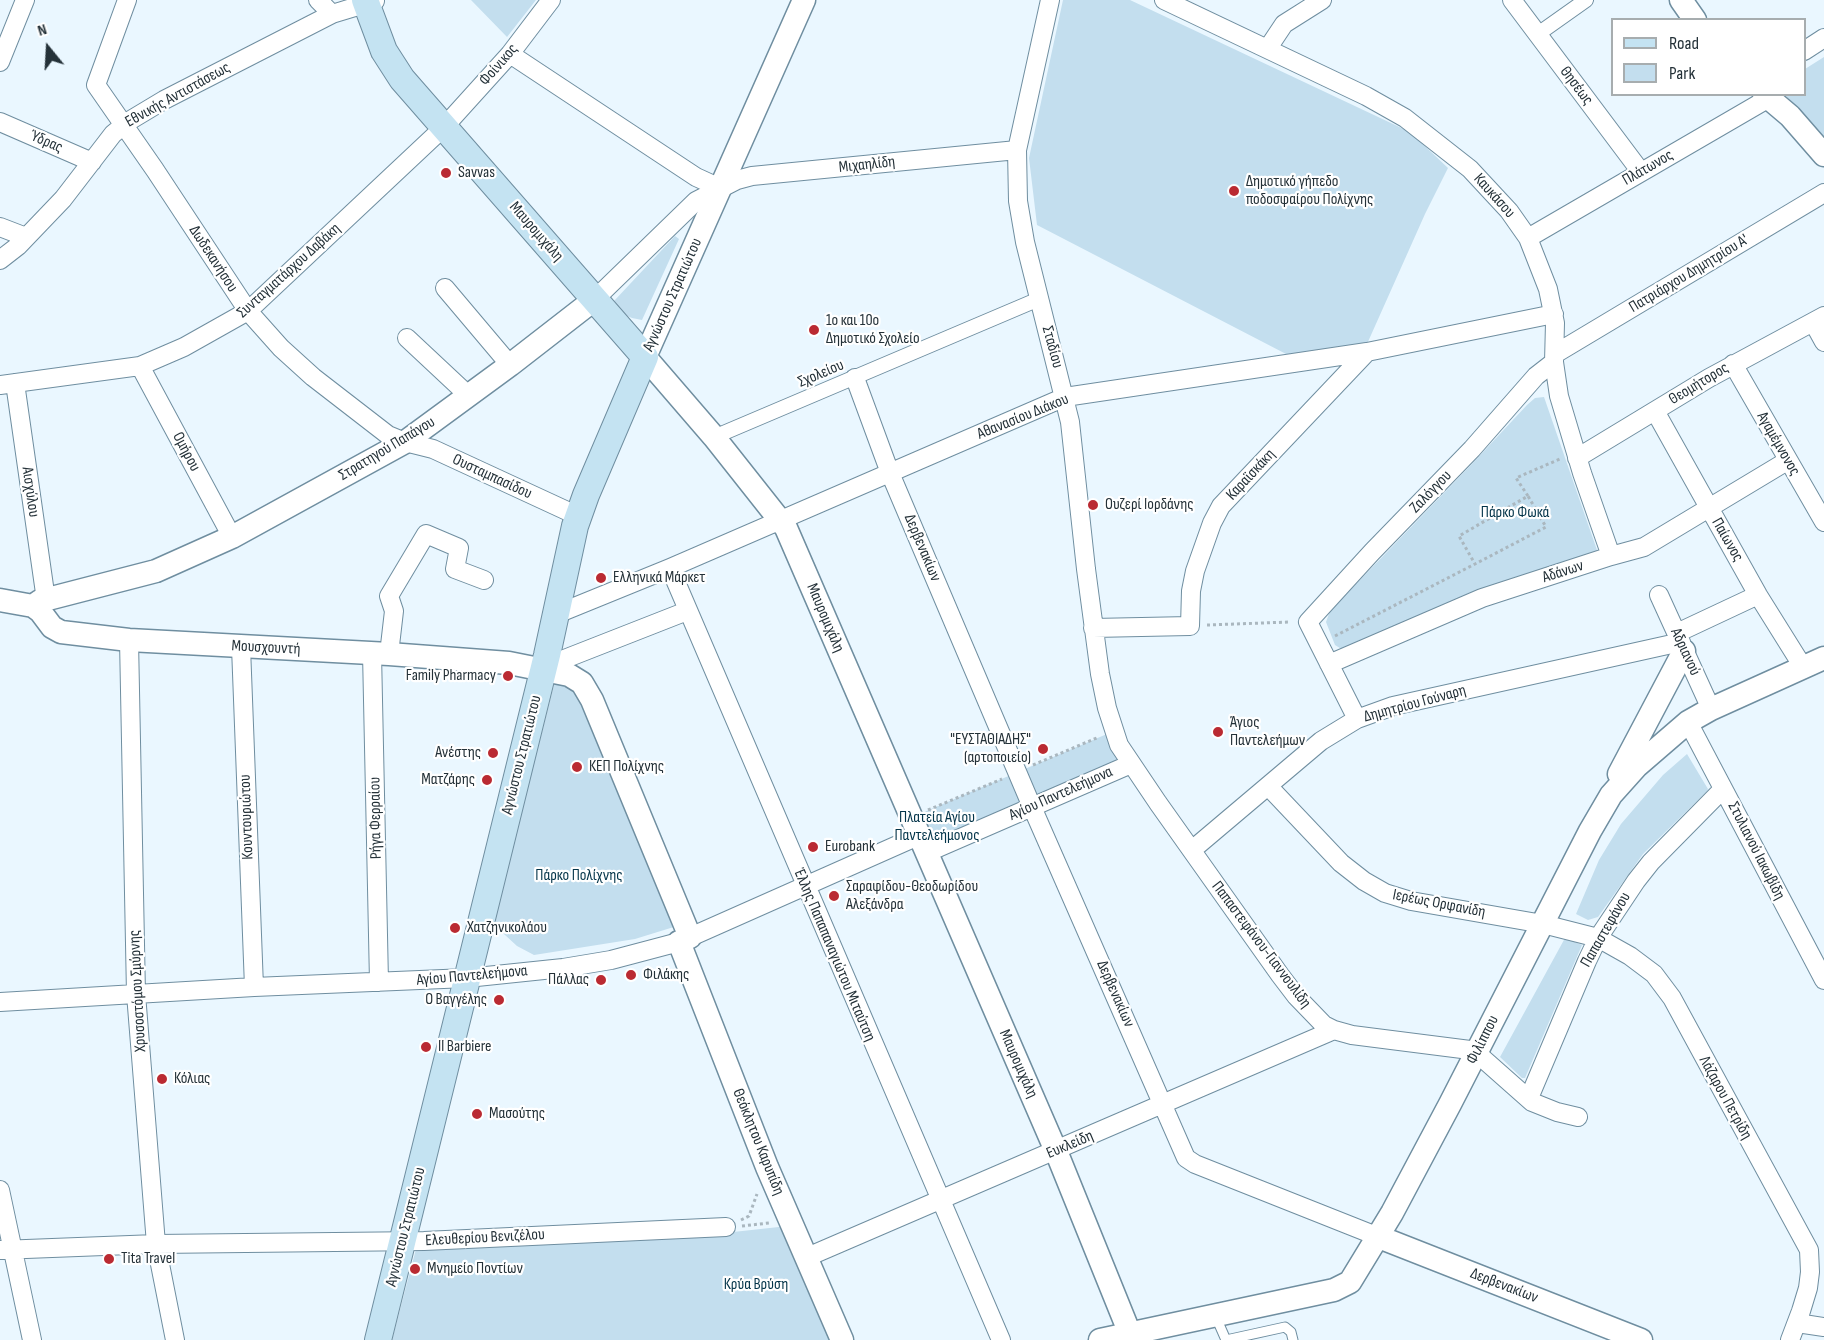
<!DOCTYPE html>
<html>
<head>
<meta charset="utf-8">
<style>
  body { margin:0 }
  #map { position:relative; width:1824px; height:1340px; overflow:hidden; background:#eaf7ff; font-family:"Sofia Sans Condensed",sans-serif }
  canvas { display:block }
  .legend { position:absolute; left:1611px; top:18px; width:195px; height:78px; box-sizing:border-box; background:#fff; border:2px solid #a7adaf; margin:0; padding:8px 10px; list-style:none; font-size:18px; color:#243138 }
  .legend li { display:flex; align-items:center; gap:12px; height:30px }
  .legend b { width:30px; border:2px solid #a7adaf }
  .north { position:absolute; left:18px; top:18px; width:60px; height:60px; -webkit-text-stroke:4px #fff; paint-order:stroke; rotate:342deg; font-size:16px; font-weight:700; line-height:24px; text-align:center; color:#243138 }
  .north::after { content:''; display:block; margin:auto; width:21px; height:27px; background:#243138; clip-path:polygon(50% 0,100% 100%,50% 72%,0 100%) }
</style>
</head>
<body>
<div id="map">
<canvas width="1824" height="1340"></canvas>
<ul class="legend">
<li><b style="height:8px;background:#c4e3f2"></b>Road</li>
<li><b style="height:16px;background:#c3deee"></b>Park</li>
</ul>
<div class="north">N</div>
</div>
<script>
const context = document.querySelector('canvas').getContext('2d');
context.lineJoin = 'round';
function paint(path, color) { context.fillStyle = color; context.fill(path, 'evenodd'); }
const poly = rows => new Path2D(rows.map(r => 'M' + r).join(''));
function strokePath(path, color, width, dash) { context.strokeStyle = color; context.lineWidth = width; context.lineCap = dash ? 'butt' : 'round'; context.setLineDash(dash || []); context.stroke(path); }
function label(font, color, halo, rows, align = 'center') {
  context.font = font + ' "Sofia Sans Condensed",sans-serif'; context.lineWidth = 4.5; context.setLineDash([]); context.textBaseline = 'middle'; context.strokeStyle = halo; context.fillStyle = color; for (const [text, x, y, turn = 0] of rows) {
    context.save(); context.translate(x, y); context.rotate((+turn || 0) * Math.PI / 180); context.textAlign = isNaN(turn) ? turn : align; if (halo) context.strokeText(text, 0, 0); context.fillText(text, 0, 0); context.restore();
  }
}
paint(poly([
  [471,0,536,0,507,37],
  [1063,0,1130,0,1410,132,1448,168,1425,214,1367,344,1288,355,1037,225,1029,158],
  [1824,57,1824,138,1785,95,1804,94,1805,69],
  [675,236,679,239,642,320,632,318,625,315,614,301],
  [1544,397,1598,553,1343,650,1335,645,1326,622,1330,611,1469,467,1527,405,1535,398],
  [555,681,580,694,677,926,635,939,534,955,517,946,493,924],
  [1114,731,1131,764,926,853,910,818],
  [1687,754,1708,789,1707,791,1643,854,1598,917,1588,920,1576,914,1599,860,1621,824,1663,775],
  [1565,938,1582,945,1525,1078,1522,1078,1500,1057],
  [788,1226,842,1340,392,1340,416,1249,724,1233]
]), '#c3deee');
const service = poly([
  [1215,1315,1226,1340],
  [1226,1340,1285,1327,1291,1332,1293,1340]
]);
const pedestrian = poly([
  [1538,34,1586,0],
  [714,437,1039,299]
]);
const minor = poly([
  [127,0,96,85,155,170,248,311,281,348,313,377,388,435,405,442,433,449,578,516],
  [318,0,332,14],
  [1050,0,1017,150,1018,201,1025,242,1070,422,1086,569,1100,674,1107,708,1119,745,1158,803,1280,975,1296,996,1324,1025,1334,1030,1352,1035,1470,1050,1480,1056,1532,1102,1557,1112,1578,1117],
  [1164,0,1366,96,1405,118,1470,169,1509,211,1528,238,1548,289,1555,323,1554,362,1559,396,1582,473,1611,556],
  [1512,0,1641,172],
  [1268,48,1284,24,1322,0],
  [1804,51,1824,38],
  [510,54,696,177,720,188],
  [0,62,25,0],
  [0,122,92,162],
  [0,227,26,237],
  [1528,238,1769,98],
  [0,260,18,246,63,199,113,134,129,121,164,100,332,14,375,1],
  [445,288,510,365],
  [595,299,696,201,737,180,752,176,1017,150],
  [1813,322,1824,342],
  [407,338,469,396],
  [1555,354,1824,193],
  [1733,364,1824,522],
  [140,366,232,537],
  [855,378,890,473,1032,807,1186,1158,1195,1164,1379,1237],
  [15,383,46,600],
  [0,385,140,366,184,347,248,311,444,127,510,54,551,0],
  [1655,411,1758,595,1803,667],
  [1577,458,1709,378,1824,316],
  [670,568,1001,1340],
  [1659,595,1711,709],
  [557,614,670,568,1065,397,1367,352,1554,314],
  [1093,628,1190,626,1191,591,1195,571,1212,523,1221,506,1367,352],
  [1677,633,1758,595],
  [129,640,136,994,156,1244,175,1340],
  [241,647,254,987],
  [372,653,379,982],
  [389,654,394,611,389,596,426,534,459,548,455,569,484,580],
  [1329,664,1482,598,1611,556,1644,547,1787,461],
  [544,669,562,660,687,611],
  [1357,719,1308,622,1372,552,1472,449,1536,376,1554,362],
  [1688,722,1824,980],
  [1268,786,1341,863,1364,881,1385,893,1411,901,1543,924,1598,938,1630,956,1654,974,1672,998,1809,1250,1810,1272,1808,1288,1801,1311,1790,1340],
  [1192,850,1321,741,1357,719,1393,706,1681,642],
  [926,853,1131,764],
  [0,1002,254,987,467,978,563,968,611,960,679,942,918,836],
  [1529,1098,1587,961,1598,938,1636,881,1651,862,1723,789],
  [0,1190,32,1340],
  [0,1250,156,1244,424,1241,726,1227],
  [805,1258,1334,1030],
  [1797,1323,1824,1327]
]);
const tertiary = poly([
  [804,0,645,357,714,437,786,528,1056,1151,1130,1334],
  [1681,0,1695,20],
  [1764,94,1790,116,1824,155],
  [0,600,33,606,40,611,52,627,61,632,129,640,389,654,509,663,569,675,582,683,592,700,690,937],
  [33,606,40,601,156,571,232,537,405,442,510,365,595,299],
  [1619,774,1684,651],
  [679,942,767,1167,842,1340],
  [1379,1237,1641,1340],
  [1100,1340,1334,1290,1350,1282,1392,1213,1450,1104,1590,831,1611,795,1637,766,1688,722,1711,709,1824,658]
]);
const secondary = poly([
  [365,0,384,51,402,79,645,357,586,495,575,526,547,655,378,1340]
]);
strokePath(service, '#6f8ea0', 11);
strokePath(pedestrian, '#6f8ea0', 16);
strokePath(minor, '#6f8ea0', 20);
strokePath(tertiary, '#6f8ea0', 25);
strokePath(secondary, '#6f8ea0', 28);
strokePath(poly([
  [1528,496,1516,478,1560,459],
  [1207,625,1290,622],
  [1335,636,1475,564,1546,527,1528,496,1459,536,1475,564],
  [1033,765,1099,737],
  [928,810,1002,779],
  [741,1220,749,1216,757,1194],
  [742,1226,769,1223]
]), '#aab7bf', 3, [3, 3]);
strokePath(service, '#fff', 9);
strokePath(pedestrian, '#fff', 14);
strokePath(minor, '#fff', 18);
strokePath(tertiary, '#fff', 22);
strokePath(secondary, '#c4e3f2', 26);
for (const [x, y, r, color] of [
  [446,173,6,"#ba2a32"],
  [1234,191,6,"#ba2a32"],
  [814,330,6,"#ba2a32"],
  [1093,505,6,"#ba2a32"],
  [601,578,6,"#ba2a32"],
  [508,676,6,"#ba2a32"],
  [1218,732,6,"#ba2a32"],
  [1043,749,6,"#ba2a32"],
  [493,753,6,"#ba2a32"],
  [577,767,6,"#ba2a32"],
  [487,780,6,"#ba2a32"],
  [813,847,6,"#ba2a32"],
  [834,896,6,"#ba2a32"],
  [455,928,6,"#ba2a32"],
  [631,975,6,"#ba2a32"],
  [601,980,6,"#ba2a32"],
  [499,1000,6,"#ba2a32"],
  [426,1047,6,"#ba2a32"],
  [162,1079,6,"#ba2a32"],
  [477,1114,6,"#ba2a32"],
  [109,1259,6,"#ba2a32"],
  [415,1269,6,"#ba2a32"]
]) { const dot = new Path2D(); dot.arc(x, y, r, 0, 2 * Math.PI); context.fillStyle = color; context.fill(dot); strokePath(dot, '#fff', 2); }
label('16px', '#243138', '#fff', [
  ["Φοίνικος",499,65,-49],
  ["Θησέως",1576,86,53],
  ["Εθνικής Αντιστάσεως",178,95,-29],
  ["Ύδρας",46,142,24],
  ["Μιχαηλίδη",867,165,-6],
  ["Πλάτωνος",1648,168,-30],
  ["Καυκάσου",1494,196,48],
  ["Μαυρομιχάλη",536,232,49],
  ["Δωδεκανήσου",213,259,57],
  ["Συνταγματάρχου Δαβάκη",289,271,-42],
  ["Πατριάρχου Δημητρίου Α'",1689,274,-31],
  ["Αγνώστου Στρατιώτου",673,295,-66],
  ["Σταδίου",1052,347,75],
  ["Σχολείου",821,374,-23],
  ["Θεομήτορος",1699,384,-31],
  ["Αθανασίου Διάκου",1023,417,-22],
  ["Αγαμέμνονος",1778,444,60],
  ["Στρατηγού Παπάγου",387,449,-31],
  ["Ομήρου",186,452,62],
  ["Καραϊσκάκη",1251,475,-47],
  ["Ουσταμπασίδου",492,477,25],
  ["Αισχύλου",30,492,82],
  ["Ζαλόγγου",1431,492,-46],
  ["Παίωνος",1727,540,60],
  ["Δερβενακίων",922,548,67],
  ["Αδάνων",1563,572,-18],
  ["Μαυρομιχάλη",825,618,67],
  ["Μουσχουντή",266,648,3],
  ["Αδριανού",1685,652,65],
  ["Δημητρίου Γούναρη",1415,704,-15],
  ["Αγνώστου Στρατιώτου",522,755,-76],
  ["Αγίου Παντελεήμονα",1061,794,-24],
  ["Κουντουριώτου",247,817,-92],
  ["Ρήγα Φερραίου",376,818,-91],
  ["Στυλιανού Ιακωβίδη",1756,851,63],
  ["Ιερέως Ορφανίδη",1439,904,11],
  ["Παπαστεφάνου",1606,930,-60],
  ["Παπαστεφάνου-Γιαννουλίδη",1261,945,53],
  ["Έλλης Παπαπαναγιώτου Μιταύτση",834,955,67],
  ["Αγίου Παντελεήμονα",472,976,-5],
  ["Χρυσοστόμου Σμύρνης",138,991,-93],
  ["Δερβενακίων",1115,994,66],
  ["Φιλίππου",1483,1040,-63],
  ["Μαυρομιχάλη",1018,1064,66],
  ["Λάζαρου Πετρίδη",1725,1098,61],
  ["Θεόκλητου Καρυπίδη",758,1142,68],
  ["Ευκλείδη",1070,1145,-23],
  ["Αγνώστου Στρατιώτου",406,1227,-76],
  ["Ελευθερίου Βενιζέλου",485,1238,-3],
  ["Δερβενακίων",1504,1286,21]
]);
label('16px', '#243138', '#fff', [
  ["Savvas",458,173],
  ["Δημοτικό γήπεδο",1246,182],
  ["ποδοσφαίρου Πολίχνης",1246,200],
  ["1ο και 10ο",826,321],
  ["Δημοτικό Σχολείο",826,339],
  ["Ουζερί Ιορδάνης",1105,505],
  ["Ελληνικά Μάρκετ",613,578],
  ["Family Pharmacy",496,676,"right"],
  ["Άγιος",1230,723],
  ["Παντελεήμων",1230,741],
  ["\"ΕΥΣΤΑΘΙΑΔΗΣ\"",1031,740,"right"],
  ["(αρτοποιείο)",1031,758,"right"],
  ["Ανέστης",481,753,"right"],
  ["ΚΕΠ Πολίχνης",589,767],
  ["Ματζάρης",475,780,"right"],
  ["Eurobank",825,847],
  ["Σαραφίδου-Θεοδωρίδου",846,887],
  ["Αλεξάνδρα",846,905],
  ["Χατζηνικολάου",467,928],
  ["Φιλάκης",643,975],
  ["Πάλλας",589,980,"right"],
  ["Ο Βαγγέλης",487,1000,"right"],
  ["Il Barbiere",438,1047],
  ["Κόλιας",174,1079],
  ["Μασούτης",489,1114],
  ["Tita Travel",121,1259],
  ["Μνημείο Ποντίων",427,1269]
], 'left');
label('16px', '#033449', '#fff', [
  ["Πάρκο Φωκά",1515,513],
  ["Πλατεία Αγίου",937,818],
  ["Παντελεήμονος",937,836],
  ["Πάρκο Πολίχνης",579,876],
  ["Κρύα Βρύση",756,1285]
]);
</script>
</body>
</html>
